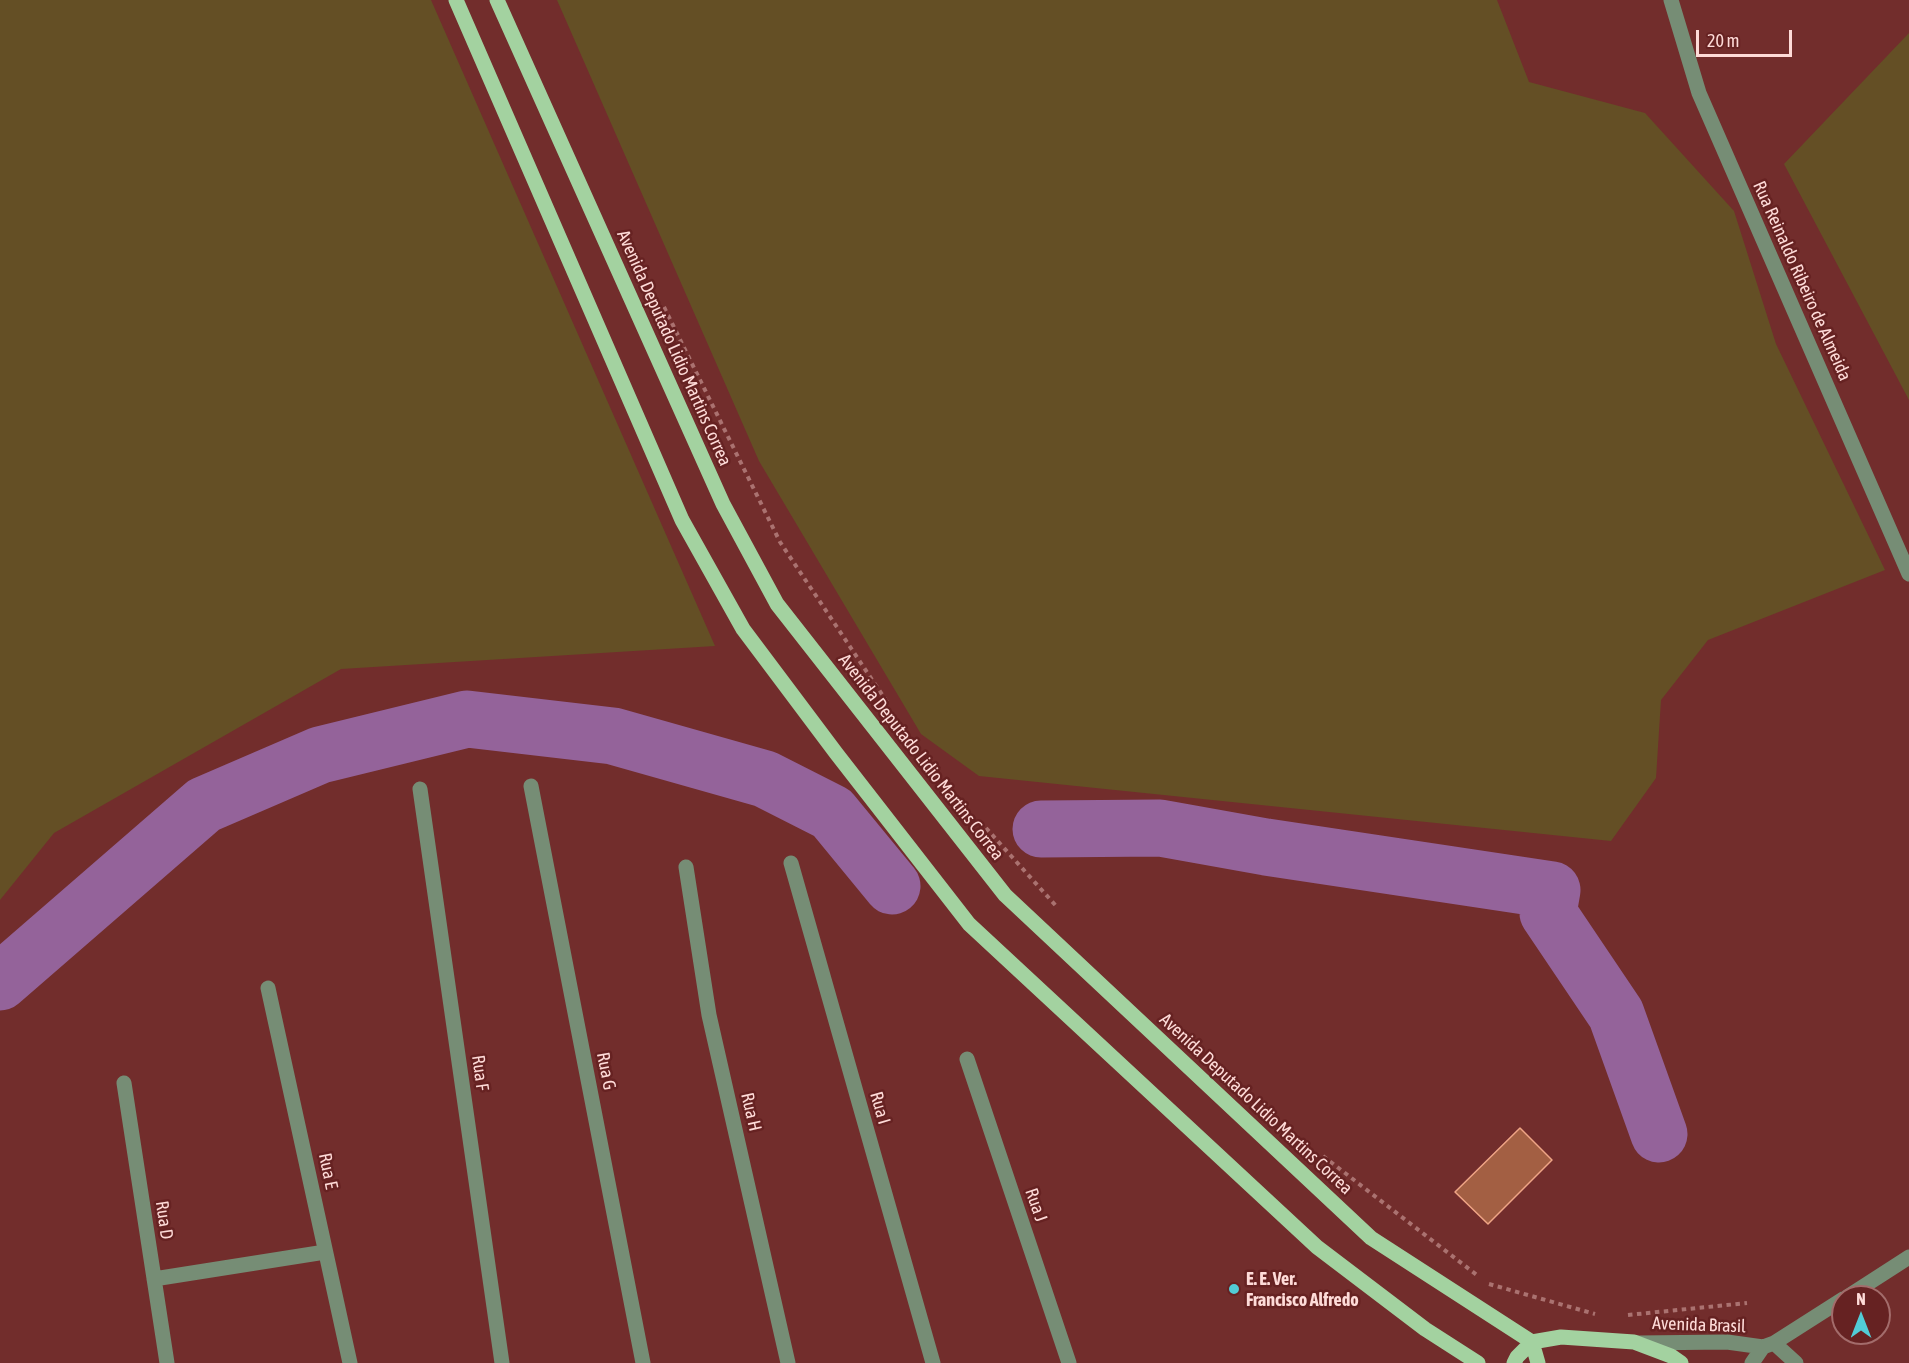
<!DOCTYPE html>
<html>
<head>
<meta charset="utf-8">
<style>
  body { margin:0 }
  #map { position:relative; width:1909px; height:1363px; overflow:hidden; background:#722d2c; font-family:"Asap Condensed",sans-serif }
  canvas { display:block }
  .north { position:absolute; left:1831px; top:1285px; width:60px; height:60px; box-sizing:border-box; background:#622; border:2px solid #a36c6b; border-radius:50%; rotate:0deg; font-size:16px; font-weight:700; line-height:24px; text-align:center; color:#fedbd8 }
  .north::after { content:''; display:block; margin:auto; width:21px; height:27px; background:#52ccd6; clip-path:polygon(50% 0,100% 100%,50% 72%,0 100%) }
  .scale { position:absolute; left:1696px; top:30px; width:96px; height:27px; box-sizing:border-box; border:3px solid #fedbd8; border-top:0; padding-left:8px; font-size:18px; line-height:21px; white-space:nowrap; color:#fedbd8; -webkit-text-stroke:4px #622; paint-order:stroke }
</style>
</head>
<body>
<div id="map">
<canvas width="1909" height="1363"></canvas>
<div class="north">N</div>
<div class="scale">20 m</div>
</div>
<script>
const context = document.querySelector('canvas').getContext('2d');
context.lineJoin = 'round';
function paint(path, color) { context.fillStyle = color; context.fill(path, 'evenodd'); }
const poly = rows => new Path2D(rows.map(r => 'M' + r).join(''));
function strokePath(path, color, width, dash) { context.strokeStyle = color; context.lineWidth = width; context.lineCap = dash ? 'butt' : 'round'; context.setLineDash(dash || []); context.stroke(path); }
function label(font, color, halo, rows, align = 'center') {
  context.font = font + ' "Asap Condensed",sans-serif'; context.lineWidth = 5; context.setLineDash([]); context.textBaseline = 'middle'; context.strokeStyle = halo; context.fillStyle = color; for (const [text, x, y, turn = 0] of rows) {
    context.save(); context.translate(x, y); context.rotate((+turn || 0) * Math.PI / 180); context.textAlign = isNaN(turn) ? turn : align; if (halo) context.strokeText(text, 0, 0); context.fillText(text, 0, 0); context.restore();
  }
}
paint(poly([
  [0,0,431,0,715,646,341,669,54,833,0,900],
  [557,0,1497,0,1529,82,1645,113,1734,211,1776,344,1885,570,1708,640,1661,700,1656,778,1611,841,979,776,921,734,759,461],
  [1909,33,1909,400,1784,164]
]), '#644f25');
strokePath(poly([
  [1041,829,1160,828,1266,847,1552,890,1548,913,1616,1014,1659,1134],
  [0,982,204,805,320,755,467,719,613,736,765,779,832,813,892,886]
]), '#94639a', 57);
const building = poly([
  [1520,1128,1552,1160,1488,1224,1455,1192,1520,1128]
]);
paint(building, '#a35f43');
strokePath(building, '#efa586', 1.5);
strokePath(poly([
  [664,307,780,542,887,702],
  [986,828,1057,907],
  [1323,1156,1478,1276],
  [1489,1284,1595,1314],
  [1628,1315,1747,1303]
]), '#aa7270', 4, [4.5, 4.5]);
strokePath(poly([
  [1671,0,1699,93,1909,574],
  [531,786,643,1363],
  [420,789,502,1363],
  [791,863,933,1363],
  [686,867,709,1015,788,1363],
  [268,988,350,1363],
  [967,1059,1069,1363],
  [124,1083,167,1363],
  [154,1279,325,1252],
  [1847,1297,1909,1257],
  [1638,1343,1727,1342,1763,1347,1774,1343,1843,1299],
  [1774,1343,1796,1363],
  [1752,1363,1763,1347]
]), '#768d75', 15);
strokePath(poly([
  [456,0,682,520,743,629,836,753,969,924,1317,1247,1425,1329,1478,1363],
  [497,0,723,504,777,604,1005,895,1371,1238,1532,1342,1538,1363],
  [1514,1363,1517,1357,1532,1342,1561,1337,1634,1342,1671,1356,1681,1363]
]), '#a3d2a0', 15);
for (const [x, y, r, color] of [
  [1234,1289,6,"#52ccd6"]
]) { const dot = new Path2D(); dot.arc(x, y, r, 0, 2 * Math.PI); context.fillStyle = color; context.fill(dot); strokePath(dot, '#622', 2); }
label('18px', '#fedbd8', '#622', [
  ["Rua Reinaldo Ribeiro de Almeida",1802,281,66],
  ["Avenida Deputado Lidio Martins Correa",674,348,66],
  ["Avenida Deputado Lidio Martins Correa",921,757,52],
  ["Rua G",606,1071,79],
  ["Rua F",480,1073,82],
  ["Avenida Deputado Lidio Martins Correa",1256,1104,43],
  ["Rua I",880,1108,74],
  ["Rua H",751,1112,77],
  ["Rua E",328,1171,78],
  ["Rua J",1036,1205,71],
  ["Rua D",164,1220,82],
  ["Avenida Brasil",1699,1325,2]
]);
label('bold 18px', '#fedbd8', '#622', [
  ["E. E. Ver.",1246,1279],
  ["Francisco Alfredo",1246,1300]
], 'left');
</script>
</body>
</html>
